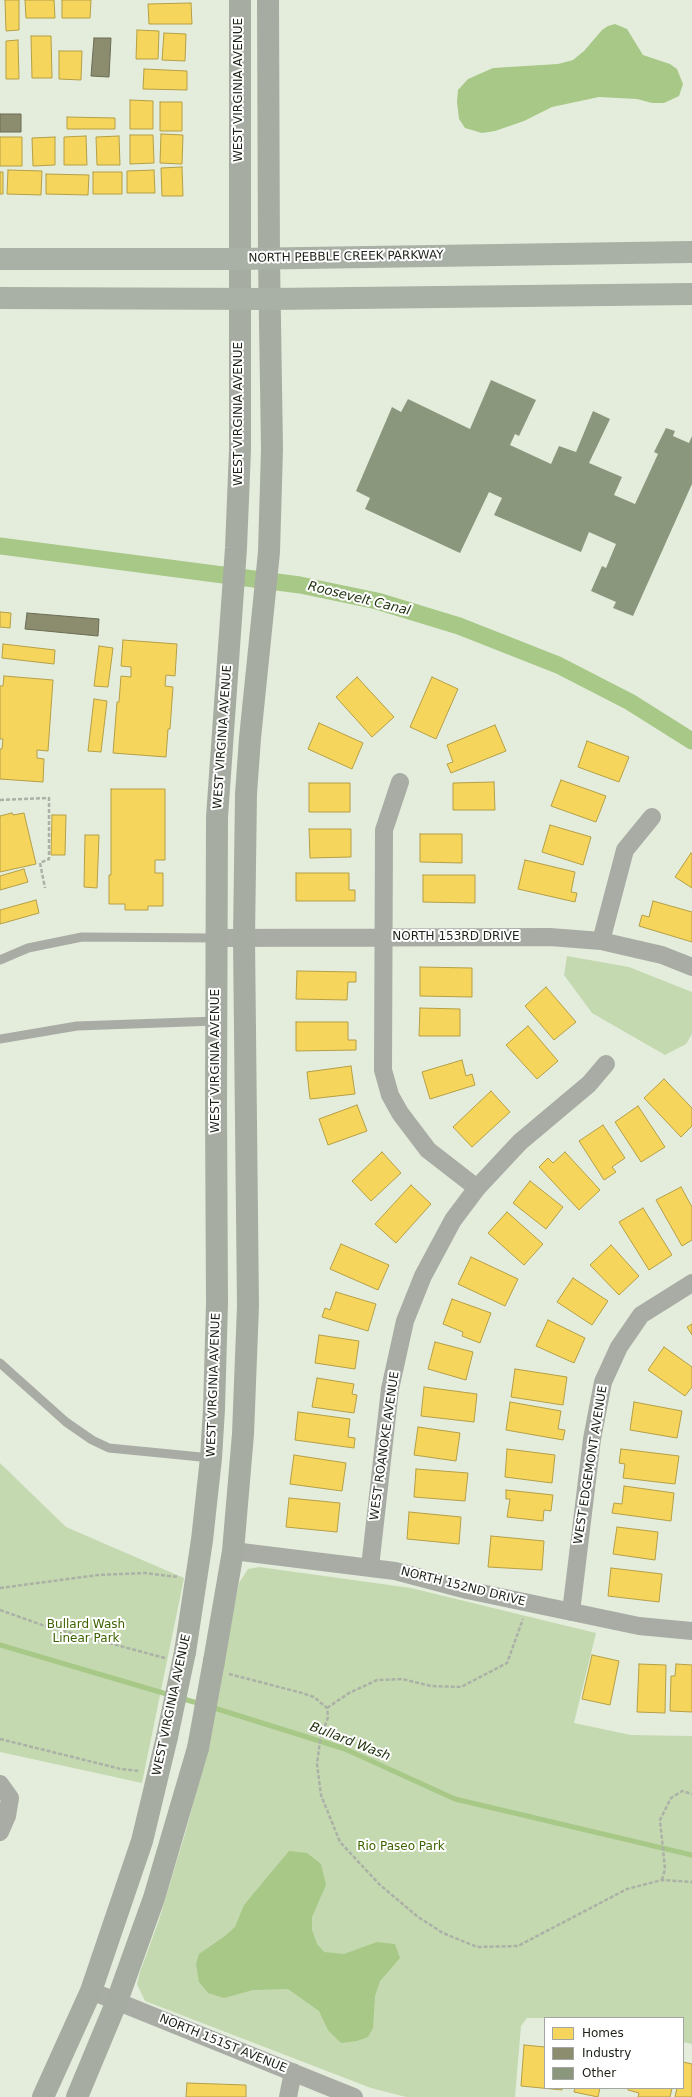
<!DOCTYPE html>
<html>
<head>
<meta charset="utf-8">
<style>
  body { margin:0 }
  #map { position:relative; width:692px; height:2097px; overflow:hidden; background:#e4eddc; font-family:"DejaVu Sans",sans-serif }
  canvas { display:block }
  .legend { position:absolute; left:544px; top:2017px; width:140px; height:72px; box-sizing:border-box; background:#fff; border:1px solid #a4a6a2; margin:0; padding:5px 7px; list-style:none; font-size:12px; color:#1b2116 }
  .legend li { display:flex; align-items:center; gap:8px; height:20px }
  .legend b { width:20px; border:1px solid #a4a6a2 }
</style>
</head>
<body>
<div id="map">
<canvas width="692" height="2097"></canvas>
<ul class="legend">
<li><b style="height:11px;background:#f6d55c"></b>Homes</li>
<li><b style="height:11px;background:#8c8c6e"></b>Industry</li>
<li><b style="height:11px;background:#8b977d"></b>Other</li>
</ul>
</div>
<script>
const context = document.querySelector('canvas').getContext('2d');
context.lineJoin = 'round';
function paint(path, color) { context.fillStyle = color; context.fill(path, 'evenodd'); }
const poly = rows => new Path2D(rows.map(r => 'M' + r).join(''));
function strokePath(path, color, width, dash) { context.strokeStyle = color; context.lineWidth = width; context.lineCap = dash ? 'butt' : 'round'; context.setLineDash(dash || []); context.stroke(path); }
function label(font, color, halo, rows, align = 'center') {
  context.font = font + ' "DejaVu Sans",sans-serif'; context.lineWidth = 4; context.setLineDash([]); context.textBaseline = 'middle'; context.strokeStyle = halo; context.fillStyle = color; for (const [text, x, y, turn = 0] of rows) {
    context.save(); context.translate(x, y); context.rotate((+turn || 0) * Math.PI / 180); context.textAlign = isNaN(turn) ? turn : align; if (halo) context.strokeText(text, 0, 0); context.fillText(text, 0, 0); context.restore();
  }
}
paint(poly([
  [567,956,629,967,692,992,692,1034,686,1044,665,1055,592,1013,564,975],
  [0,1463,66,1527,184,1578,142,1783,0,1752],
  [259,1567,411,1588,596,1633,574,1723,631,1735,692,1736,692,2044,683,2042,683,2018,527,2018,521,2026,515,2097,406,2097,371,2088,145,2001,137,1984,140,1972,159,1920,187,1827,202,1769,239,1583,248,1569]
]), '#c4d9b0');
paint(poly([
  [615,24,627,29,643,55,670,64,677,69,683,84,679,96,664,103,652,103,637,99,599,97,552,107,524,121,495,131,482,133,465,128,459,119,457,102,458,90,468,79,493,68,558,64,573,60,584,51,602,30,608,26],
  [289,1851,307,1853,321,1864,326,1885,312,1917,312,1930,317,1944,324,1952,344,1954,377,1942,395,1944,400,1958,380,1981,375,1996,373,2028,368,2037,357,2041,341,2043,328,2030,319,2011,288,1989,253,1990,224,1998,208,1993,199,1982,196,1964,199,1954,225,1936,235,1927,244,1905]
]), '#a7c887');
const homes = poly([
  [5,0,19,0,19,30,6,31,5,0],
  [25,0,54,0,55,18,26,18,25,0],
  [62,0,91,0,90,18,62,18,62,0],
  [191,3,192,24,149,24,148,4,191,3],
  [137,30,159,31,158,59,136,59,137,30],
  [164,33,186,34,185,61,162,60,164,33],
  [31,36,51,36,52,78,32,78,31,36],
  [18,40,19,79,6,79,6,41,18,40],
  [59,51,82,51,81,80,59,79,59,51],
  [144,69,187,71,187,90,143,89,144,69],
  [130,100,153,101,153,129,130,129,130,100],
  [160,102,182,102,182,131,160,131,160,102],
  [67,117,115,118,115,129,67,129,67,117],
  [161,134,183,135,182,164,160,163,161,134],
  [130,135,153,135,154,163,130,164,130,135],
  [86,136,87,165,64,165,64,137,86,136],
  [119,136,120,165,97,165,96,137,119,136],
  [0,137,22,137,22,166,0,166,0,137],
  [55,137,55,165,33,166,32,138,55,137],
  [182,167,183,196,162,196,161,168,182,167],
  [8,170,42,171,41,195,7,194,8,170],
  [154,170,155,193,127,193,127,171,154,170],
  [0,172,3,172,3,194,0,194,0,172],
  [93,172,122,172,122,194,93,194,93,172],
  [46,174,89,175,88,195,46,194,46,174],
  [0,612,11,613,10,628,0,627,0,612],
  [123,640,177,644,175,676,166,675,165,686,173,687,170,729,168,729,166,757,113,753,117,702,119,702,121,676,131,677,131,667,121,666,123,640],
  [3,644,55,650,54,664,2,658,3,644],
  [99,646,113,648,108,687,94,686,99,646],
  [4,676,53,680,48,751,37,750,37,758,44,759,43,782,0,779,0,749,2,749,3,739,0,739,0,686,3,686,4,676],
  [357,677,394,717,372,737,336,697,357,677],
  [432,677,458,689,436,739,410,727,432,677],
  [94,699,107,701,101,752,88,751,94,699],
  [319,723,363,743,352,769,308,749,319,723],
  [495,725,506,751,451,773,447,764,453,762,447,745,495,725],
  [587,741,629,757,619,782,578,767,587,741],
  [561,780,606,796,596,822,551,806,561,780],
  [494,782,495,810,453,810,453,783,494,782],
  [309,783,350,783,350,812,309,812,309,783],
  [111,789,165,789,165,860,155,860,155,873,163,873,163,906,148,906,148,910,125,910,125,904,109,904,109,875,111,875,111,789],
  [12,813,13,815,24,813,36,864,0,872,0,816,12,813],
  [52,815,66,815,65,855,51,855,52,815],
  [550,825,591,837,583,865,542,852,550,825],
  [309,829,351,829,351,857,310,858,309,829],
  [420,834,462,834,462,863,420,862,420,834],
  [85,835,99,835,97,888,84,887,85,835],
  [691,853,692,854,692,888,675,877,691,853],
  [525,860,575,872,571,892,577,893,575,902,518,889,525,860],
  [24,869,28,882,0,890,0,876,24,869],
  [296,873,349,873,349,890,355,890,355,901,296,901,296,873],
  [423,875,475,875,475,903,423,902,423,875],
  [36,900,39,913,0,924,0,910,36,900],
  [653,901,692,912,692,942,639,926,642,915,649,917,653,901],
  [420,967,472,968,472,997,420,996,420,967],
  [297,971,356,972,356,982,348,982,347,1000,296,999,297,971],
  [546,987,576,1022,554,1040,525,1006,546,987],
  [420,1008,460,1009,460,1036,419,1036,420,1008],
  [296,1022,348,1022,348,1040,356,1040,356,1050,296,1051,296,1022],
  [528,1026,558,1061,537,1079,506,1045,528,1026],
  [462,1060,466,1076,472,1074,475,1085,430,1099,422,1072,462,1060],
  [351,1066,355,1094,310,1099,307,1072,351,1066],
  [664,1079,692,1108,692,1126,681,1137,644,1098,664,1079],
  [491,1091,510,1112,472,1147,453,1127,491,1091],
  [357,1105,367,1131,328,1145,319,1119,357,1105],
  [638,1106,665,1147,641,1162,615,1122,638,1106],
  [603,1125,625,1158,612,1167,616,1172,604,1180,579,1141,603,1125],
  [382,1152,401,1173,371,1201,352,1181,382,1152],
  [565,1152,600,1190,579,1210,539,1167,548,1158,553,1163,565,1152],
  [530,1181,563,1207,546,1229,513,1203,530,1181],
  [411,1185,431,1204,396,1243,375,1224,411,1185],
  [681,1187,692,1207,692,1240,682,1246,656,1200,681,1187],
  [643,1208,672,1255,649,1270,619,1222,643,1208],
  [507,1212,543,1244,524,1265,488,1233,507,1212],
  [341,1244,389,1265,378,1290,330,1269,341,1244],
  [611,1245,639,1276,619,1295,590,1265,611,1245],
  [471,1257,518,1279,505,1306,458,1284,471,1257],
  [573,1278,608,1301,592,1325,557,1302,573,1278],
  [336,1292,376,1304,368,1331,322,1317,325,1308,330,1310,336,1292],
  [452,1299,491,1313,480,1343,462,1336,463,1332,443,1324,452,1299],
  [548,1320,585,1338,574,1363,536,1346,548,1320],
  [692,1324,692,1335,687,1327,692,1324],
  [319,1335,359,1341,355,1369,315,1363,319,1335],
  [435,1342,473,1352,466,1380,428,1369,435,1342],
  [664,1347,692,1367,692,1387,685,1396,648,1370,664,1347],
  [515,1369,567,1377,563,1405,511,1397,515,1369],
  [317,1378,354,1384,352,1394,357,1395,354,1413,312,1407,317,1378],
  [424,1387,477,1394,474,1422,421,1416,424,1387],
  [510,1402,561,1411,558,1429,565,1430,563,1440,506,1430,510,1402],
  [634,1402,682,1411,677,1438,630,1430,634,1402],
  [298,1412,350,1419,348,1437,355,1438,354,1448,295,1440,298,1412],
  [418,1427,460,1433,456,1461,414,1455,418,1427],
  [507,1449,555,1455,552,1483,505,1477,507,1449],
  [621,1449,679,1456,675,1484,623,1478,625,1464,619,1463,621,1449],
  [294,1455,346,1463,342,1491,290,1484,294,1455],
  [416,1469,468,1473,465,1501,414,1497,416,1469],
  [624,1486,674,1493,671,1521,612,1513,614,1503,622,1504,624,1486],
  [506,1490,553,1495,551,1511,544,1510,543,1521,507,1517,510,1499,506,1499,506,1490],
  [289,1498,340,1503,337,1532,286,1527,289,1498],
  [409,1512,461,1517,459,1544,407,1539,409,1512],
  [617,1527,658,1532,655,1560,613,1554,617,1527],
  [491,1536,544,1541,542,1570,488,1567,491,1536],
  [611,1568,662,1574,659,1602,608,1596,611,1568],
  [592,1655,619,1661,610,1705,582,1699,592,1655],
  [639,1664,666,1665,665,1713,637,1712,639,1664],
  [676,1664,692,1665,692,1712,670,1711,671,1676,675,1676,676,1664],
  [524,2045,545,2047,545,2088,562,2088,562,2090,521,2086,524,2045],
  [683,2062,692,2064,692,2097,675,2097,677,2088,683,2088,683,2062],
  [187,2083,246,2085,246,2097,186,2097,187,2083],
  [575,2088,600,2088,598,2097,574,2092,575,2088],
  [628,2088,672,2088,670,2097,638,2097,639,2093,628,2090,628,2088]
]);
paint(homes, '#f6d55c');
strokePath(homes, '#b49f47', 1);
const industry = poly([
  [94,38,111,38,109,77,91,76,94,38],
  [0,114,21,114,21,132,0,132,0,114],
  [27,613,99,619,98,636,25,629,27,613]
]);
paint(industry, '#8c8c6e');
strokePath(industry, '#6a6c54', 1);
strokePath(poly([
  [0,1645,170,1695],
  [180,1698,201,1704],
  [211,1707,345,1749,455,1799,692,1855]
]), '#a7c887', 5);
strokePath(poly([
  [0,546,300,585,377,601,459,626,558,665,630,702,692,741]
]), '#a7c887', 17);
paint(poly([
  [491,380,536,400,519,436,515,434,510,445,551,464,559,446,576,452,593,411,610,419,589,463,622,477,614,495,635,504,658,454,654,452,666,428,675,431,673,436,689,443,692,436,692,484,633,616,613,608,616,602,591,591,602,566,606,568,616,544,589,532,581,552,494,515,502,498,489,492,460,553,365,509,370,498,356,491,392,407,401,412,408,399,470,429]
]), '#8b977d');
strokePath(poly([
  [0,800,49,798,49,859,40,863,45,888],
  [0,1588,98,1575,145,1573,178,1577],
  [0,1610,45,1626,165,1658],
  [229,1674,302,1693,314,1697,327,1708,328,1717,320,1741,317,1764,321,1795,340,1842,379,1884,418,1917,443,1933,477,1947,518,1946,627,1889,662,1880,692,1882],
  [327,1708,349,1693,377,1680,402,1679,431,1686,461,1687,507,1663,523,1619],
  [0,1739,121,1769,140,1771],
  [662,1880,665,1869,660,1820,671,1798,682,1791,692,1794]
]), '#acb1a7', 2.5, [4, 2]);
strokePath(poly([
  [0,960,28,948,82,937,216,938],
  [0,1039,77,1026,216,1021],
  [0,1363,66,1422,92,1440,109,1448,211,1458]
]), '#a8aca5', 9);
strokePath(poly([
  [400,782,384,830,383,1070,390,1095,400,1113,428,1150,477,1188],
  [216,938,550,937,601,941,662,955,692,967],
  [601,941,625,850,652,817],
  [233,1551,395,1571,467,1590,639,1626,692,1631],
  [370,1567,390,1389,405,1321,423,1276,453,1220,477,1188,520,1142,589,1084,606,1064],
  [571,1612,592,1439,603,1382,619,1347,641,1315,692,1283],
  [0,1784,10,1798,7,1816,0,1832],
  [91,1991,354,2097],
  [288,2097,293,2072]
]), '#a8aca5', 18);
strokePath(poly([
  [185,1652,202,1540,211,1458,214,1409,217,1303,216,1107,217,817,236,548,240,450,240,0],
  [214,1661,233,1551,243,1434,248,1306,244,938,246,794,250,738,269,552,272,449,269,259,268,0],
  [43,2097,91,1991,142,1841,167,1737],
  [77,2097,117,2001,154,1898,198,1748]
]), '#a7aca2', 22);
strokePath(poly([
  [0,259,239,259,692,252],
  [0,298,271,299,692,294]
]), '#a9b0a5', 22);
strokePath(poly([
  [167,1737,185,1652],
  [198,1748,214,1661]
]), '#a7aca2', 22);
label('12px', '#1b2116', '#fff', [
  ["WEST VIRGINIA AVENUE",239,90,-90],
  ["NORTH PEBBLE CREEK PARKWAY",346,257,-1],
  ["WEST VIRGINIA AVENUE",239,414,-90],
  ["WEST VIRGINIA AVENUE",223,737,-86],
  ["NORTH 153RD DRIVE",456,937],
  ["WEST VIRGINIA AVENUE",216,1061,-90],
  ["WEST VIRGINIA AVENUE",214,1385,-88],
  ["WEST ROANOKE AVENUE",385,1446,-82],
  ["WEST EDGEMONT AVENUE",591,1465,-81],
  ["NORTH 152ND DRIVE",463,1587,14],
  ["WEST VIRGINIA AVENUE",172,1705,-78],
  ["NORTH 151ST AVENUE",223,2044,22]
]);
label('12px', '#3e6401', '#fff', [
  ["Bullard Wash",86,1625],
  ["Linear Park",86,1639],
  ["Rio Paseo Park",401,1847]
]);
label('italic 13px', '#1f300c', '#fff', [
  ["Roosevelt Canal",359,599,14],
  ["Bullard Wash",350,1742,21]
]);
</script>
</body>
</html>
